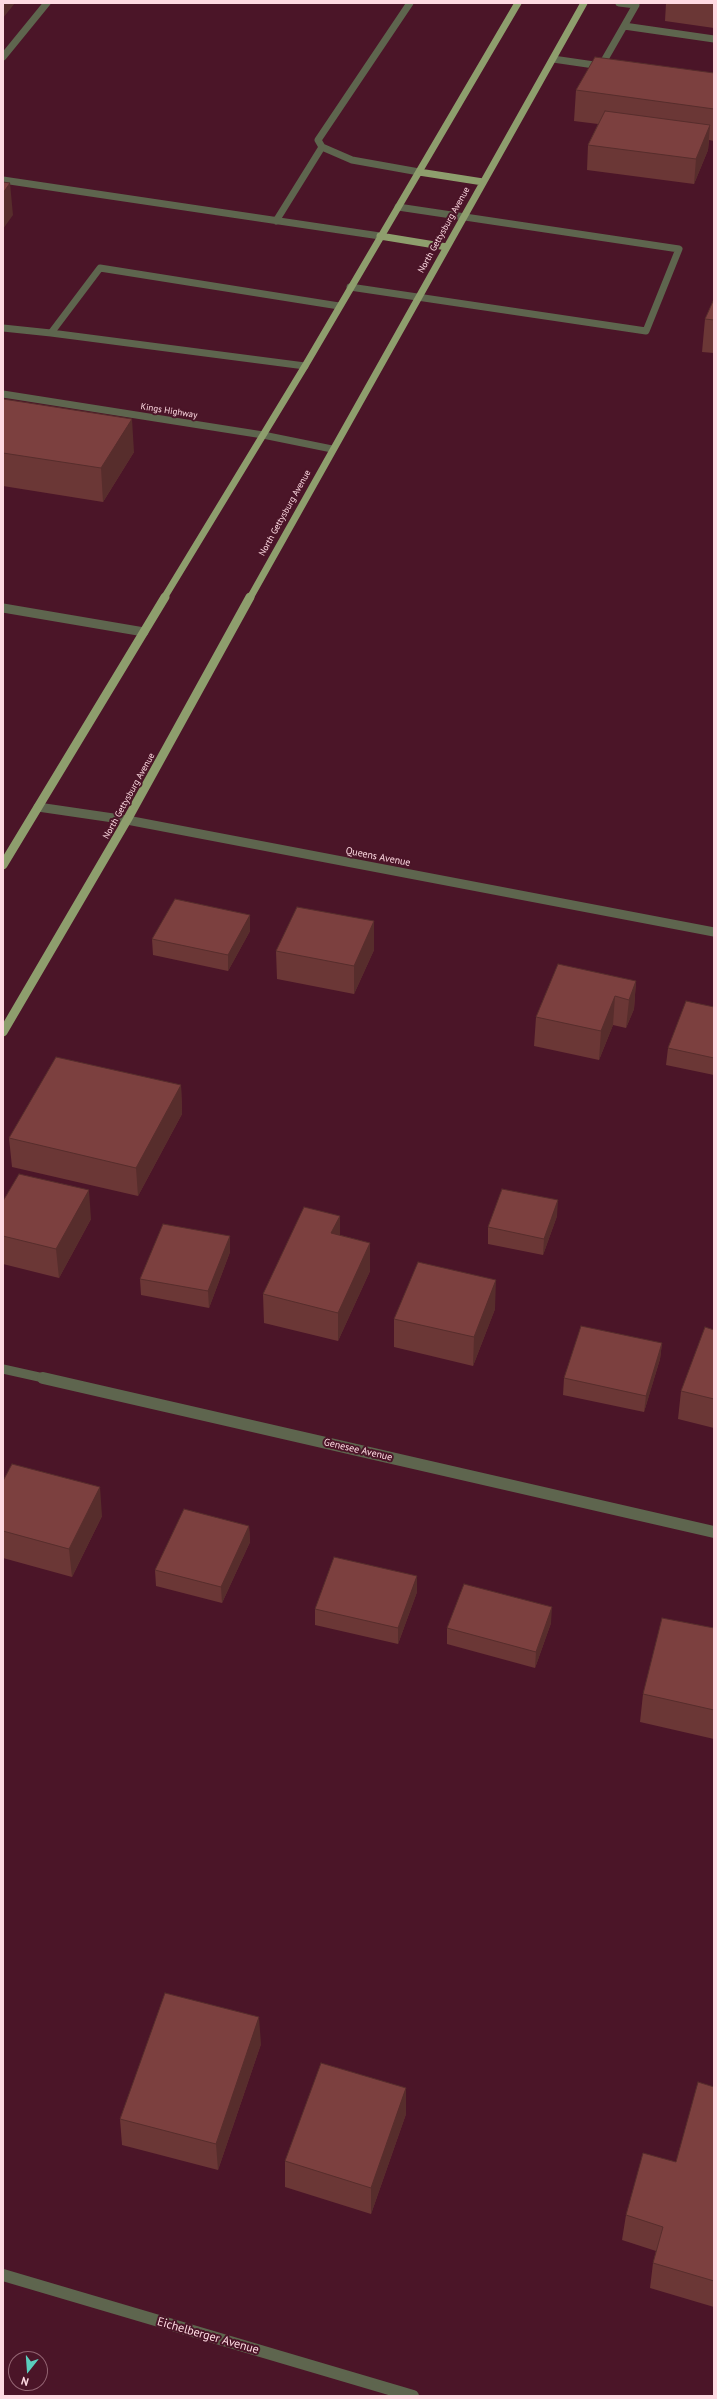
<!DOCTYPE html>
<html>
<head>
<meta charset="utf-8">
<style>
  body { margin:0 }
  #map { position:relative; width:717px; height:2399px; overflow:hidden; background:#4b1528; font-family:"PT Sans",sans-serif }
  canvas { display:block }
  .frame { position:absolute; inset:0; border:4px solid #fedae2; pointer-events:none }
  .north { position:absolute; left:8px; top:2351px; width:40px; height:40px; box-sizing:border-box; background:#4b1528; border:1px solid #936472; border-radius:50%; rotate:197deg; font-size:11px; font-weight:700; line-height:16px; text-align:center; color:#fedae2 }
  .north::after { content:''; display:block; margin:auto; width:14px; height:18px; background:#5acebd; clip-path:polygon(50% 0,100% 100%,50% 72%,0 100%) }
</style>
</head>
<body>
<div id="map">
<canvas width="717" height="2399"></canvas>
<div class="frame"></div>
<div class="north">N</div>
</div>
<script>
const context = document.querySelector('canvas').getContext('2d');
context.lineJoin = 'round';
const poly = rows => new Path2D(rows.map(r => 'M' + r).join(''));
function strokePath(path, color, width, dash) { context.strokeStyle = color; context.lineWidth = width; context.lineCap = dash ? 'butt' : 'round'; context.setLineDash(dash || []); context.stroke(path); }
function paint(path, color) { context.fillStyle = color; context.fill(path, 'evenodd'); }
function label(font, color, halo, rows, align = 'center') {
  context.font = font + ' "PT Sans",sans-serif'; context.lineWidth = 4; context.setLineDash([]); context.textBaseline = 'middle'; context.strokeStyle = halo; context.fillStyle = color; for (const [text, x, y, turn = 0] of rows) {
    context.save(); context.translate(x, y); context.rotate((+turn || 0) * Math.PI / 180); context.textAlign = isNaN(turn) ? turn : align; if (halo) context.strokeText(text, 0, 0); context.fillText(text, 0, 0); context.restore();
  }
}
strokePath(poly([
  [410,3,318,140,322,147,352,160,419,172],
  [619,3,636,5,624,26,714,39],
  [3,57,47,3],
  [553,59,601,66,624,26],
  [3,180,380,236],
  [276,221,322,147],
  [350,287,646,331,679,249,398,207],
  [3,328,51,333],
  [305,366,51,333,100,268,339,306],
  [3,394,263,435,332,449]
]), '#5e654e', 7);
strokePath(poly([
  [3,608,144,632],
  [38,807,127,820,714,932],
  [3,1369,48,1379]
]), '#5e654e', 9);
strokePath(poly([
  [43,1378,714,1532],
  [3,2275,413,2396]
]), '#5e654e', 12);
strokePath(poly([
  [419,172,483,182],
  [380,236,447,247],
  [164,598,305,366,518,3],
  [250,598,584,3]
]), '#8e9e6d', 7);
strokePath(poly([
  [3,865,165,597],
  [3,1032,127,820,250,597]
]), '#8e9e6d', 9);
paint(poly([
  [666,3,714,3,714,28,665,21],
  [714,73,714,141,709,140,708,150,694,184,587,170,588,145,598,124,574,121,576,90],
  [714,299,714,353,702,352,705,319],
  [3,399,134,452,103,502,3,486],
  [374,921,374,950,354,994,277,979,276,951],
  [250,931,228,971,153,955,152,939],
  [636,981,634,1009,626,1028,613,1025,599,1060,534,1046,536,1017],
  [714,1007,714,1075,666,1065,668,1048],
  [181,1085,182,1114,138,1196,12,1167,9,1138],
  [3,1201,91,1219,59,1278,3,1264],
  [340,1216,340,1235,370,1243,370,1271,338,1341,264,1323,263,1294],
  [557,1216,543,1255,488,1244,488,1227],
  [230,1236,230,1252,209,1308,141,1295,140,1279],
  [495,1309,473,1366,394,1347,394,1319],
  [714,1330,714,1428,678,1419,681,1391],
  [662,1343,660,1359,644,1412,563,1395,564,1378],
  [3,1481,102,1516,72,1577,3,1558],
  [249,1526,250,1542,222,1603,156,1586,155,1570],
  [417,1592,398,1644,315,1625,315,1609],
  [551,1623,535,1668,447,1644,447,1628],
  [714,1628,714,1739,640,1722,643,1694],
  [261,2044,218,2170,122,2145,120,2119],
  [714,2087,714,2307,650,2288,653,2263,656,2251,622,2240,626,2215,676,2162],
  [406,2114,371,2214,285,2187,285,2161]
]), '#6b3736');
paint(poly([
  [3,3,15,3,3,18],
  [710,125,708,150,694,184,696,159],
  [10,183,13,215,3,229,3,193],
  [132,419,134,452,103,502,101,468],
  [250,915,250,931,228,971,228,955],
  [374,921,374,950,354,994,354,966],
  [636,981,634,1009,626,1028,629,1000],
  [615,996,613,1025,599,1060,601,1031],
  [181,1085,182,1114,138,1196,136,1168],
  [89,1190,91,1219,59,1278,56,1249],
  [558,1200,557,1216,543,1255,544,1239],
  [340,1216,340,1244,331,1233],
  [230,1236,230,1252,209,1308,208,1291],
  [370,1243,370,1271,338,1341,338,1313],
  [496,1280,495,1309,473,1366,474,1337],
  [662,1343,660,1359,644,1412,646,1396],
  [100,1487,102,1516,72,1577,69,1549],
  [249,1526,250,1542,222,1603,221,1587],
  [417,1576,417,1592,398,1644,398,1628],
  [552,1607,551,1623,535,1668,536,1652],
  [259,2017,261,2044,218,2170,216,2144],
  [406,2088,406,2114,371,2214,371,2188]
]), '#572d2c');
const building = poly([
  [595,57,714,73,714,109,576,90,595,57],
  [605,111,710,125,696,159,588,145,605,111],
  [3,182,10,183,3,193,3,182],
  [714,299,714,320,705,319,714,299],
  [3,399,132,419,101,468,3,453,3,399],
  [175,899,250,915,228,955,152,939,175,899],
  [297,907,374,921,354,966,276,951,297,907],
  [558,964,636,981,629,1000,615,996,601,1031,536,1017,558,964],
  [686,1001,714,1007,714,1058,668,1048,686,1001],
  [56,1057,181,1085,136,1168,9,1138,56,1057],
  [19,1174,89,1190,56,1249,3,1236,3,1201,19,1174],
  [502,1189,558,1200,544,1239,488,1227,502,1189],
  [304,1207,340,1216,331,1233,370,1243,338,1313,263,1294,304,1207],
  [163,1224,230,1236,208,1291,140,1279,163,1224],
  [418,1262,496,1280,474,1337,394,1319,418,1262],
  [581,1326,662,1343,646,1396,564,1378,581,1326],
  [705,1327,714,1330,714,1399,681,1391,705,1327],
  [12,1464,100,1487,69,1549,3,1531,3,1481,12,1464],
  [184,1509,249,1526,221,1587,155,1570,184,1509],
  [334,1557,417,1576,398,1628,315,1609,334,1557],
  [464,1584,552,1607,536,1652,447,1628,464,1584],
  [662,1618,714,1628,714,1710,643,1694,662,1618],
  [165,1993,259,2017,216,2144,120,2119,165,1993],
  [321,2063,406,2088,371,2188,285,2161,321,2063],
  [698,2082,714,2087,714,2281,653,2263,663,2227,626,2215,643,2153,676,2162,698,2082]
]);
paint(building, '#7c403f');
strokePath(building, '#572d2c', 1);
label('9px', '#fedae2', '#4b1528', [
  ["North Gettysburg Avenue",444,230,-61],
  ["Kings Highway",169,411,9],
  ["North Gettysburg Avenue",285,513,-61],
  ["North Gettysburg Avenue",129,796,-61]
]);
label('10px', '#fedae2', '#4b1528', [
  ["Queens Avenue",378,857,11],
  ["Genesee Avenue",358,1450,13]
]);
label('12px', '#fedae2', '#4b1528', [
  ["Eichelberger Avenue",208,2336,16]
]);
</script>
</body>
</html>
